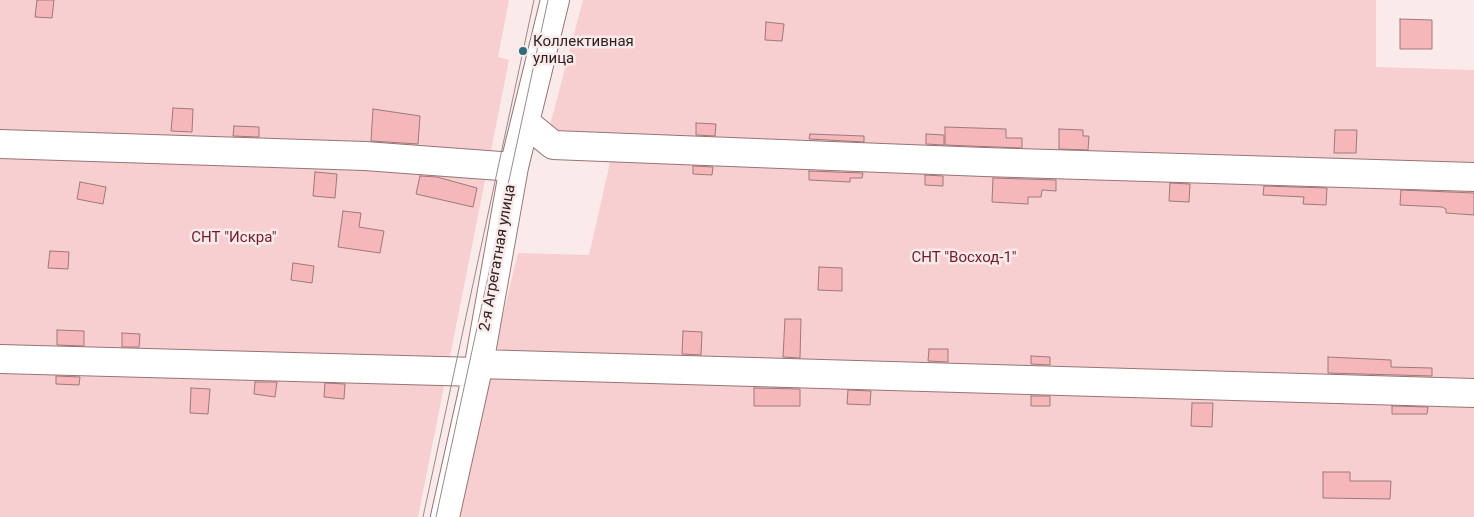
<!DOCTYPE html>
<html>
<head>
<meta charset="utf-8">
<style>
  body { margin:0 }
  canvas { display:block; background:#faeaea }
</style>
</head>
<body>
<canvas width="1474" height="517"></canvas>
<script>
const context = document.querySelector('canvas').getContext('2d');
context.lineJoin = 'round';
function paint(path, color) { context.fillStyle = color; context.fill(path, 'evenodd'); }
const poly = rows => new Path2D(rows.map(r => 'M' + r).join(''));
function strokePath(path, color, width, dash) { context.strokeStyle = color; context.lineWidth = width; context.lineCap = dash ? 'butt' : 'round'; context.setLineDash(dash || []); context.stroke(path); }
function label(font, color, halo, rows, align = 'center') {
  context.font = font + ' Roboto,sans-serif'; context.lineWidth = 5; context.setLineDash([]); context.textBaseline = 'middle'; context.strokeStyle = halo; context.fillStyle = color; for (const [text, x, y, turn = 0] of rows) {
    context.save(); context.translate(x, y); context.rotate((+turn || 0) * Math.PI / 180); context.textAlign = isNaN(turn) ? turn : align; if (halo) context.strokeText(text, 0, 0); context.fillText(text, 0, 0); context.restore();
  }
}
paint(poly([
  [0,0,509,0,498,57,509,60,418,517,0,517],
  [583,0,1376,0,1376,67,1474,70,1474,517,454,517,518,253,589,255,612,154,543,152]
]), '#f7cfd0');
const building = poly([
  [37,0,54,0,52,18,35,17,37,0],
  [1400,19,1432,20,1432,49,1400,49,1400,19],
  [766,22,784,24,782,41,765,40,766,22],
  [173,108,193,109,192,132,171,131,173,108],
  [373,109,420,116,418,144,371,141,373,109],
  [696,123,716,124,715,136,696,135,696,123],
  [234,126,259,127,259,137,233,136,234,126],
  [945,127,1006,129,1006,138,1022,138,1022,148,945,145,945,127],
  [1059,129,1083,130,1083,136,1089,136,1088,150,1059,149,1059,129],
  [1335,130,1357,130,1356,153,1334,153,1335,130],
  [810,134,864,136,864,142,809,139,810,134],
  [926,134,944,135,944,145,926,144,926,134],
  [693,166,713,167,712,175,693,174,693,166],
  [809,171,863,173,862,178,850,178,850,182,809,180,809,171],
  [315,172,337,174,335,198,313,196,315,172],
  [925,175,943,176,943,186,925,185,925,175],
  [420,176,437,177,477,188,473,207,416,194,420,176],
  [993,178,1056,180,1056,191,1042,190,1041,197,1028,197,1028,204,992,202,993,178],
  [80,182,106,187,103,204,77,199,80,182],
  [1170,183,1190,184,1189,202,1169,201,1170,183],
  [1264,186,1327,188,1326,205,1303,204,1304,197,1263,195,1264,186],
  [1401,190,1474,193,1474,215,1446,213,1446,209,1442,207,1400,205,1401,190],
  [343,211,361,213,359,227,384,231,380,253,338,247,343,211],
  [50,251,69,252,68,269,48,268,50,251],
  [293,263,314,266,312,283,291,280,293,263],
  [819,267,842,268,842,291,818,290,819,267],
  [785,319,801,319,800,358,783,357,785,319],
  [57,330,84,331,84,346,57,345,57,330],
  [683,331,702,332,701,355,682,354,683,331],
  [122,333,140,334,139,347,122,347,122,333],
  [929,349,948,349,948,362,928,361,929,349],
  [1031,356,1050,357,1050,365,1031,364,1031,356],
  [1328,357,1391,360,1391,367,1432,368,1432,376,1328,373,1328,357],
  [56,376,80,377,79,385,56,384,56,376],
  [255,382,277,382,275,397,254,394,255,382],
  [325,383,345,384,344,399,324,397,325,383],
  [191,388,210,389,208,414,190,413,191,388],
  [754,388,800,389,800,406,754,406,754,388],
  [848,390,871,391,870,405,847,404,848,390],
  [1031,396,1050,396,1050,406,1031,406,1031,396],
  [1192,403,1213,403,1212,427,1191,426,1192,403],
  [1392,406,1428,407,1427,414,1392,414,1392,406],
  [1323,472,1350,472,1350,481,1391,481,1390,499,1323,498,1323,472]
]);
paint(building, '#f5b7ba');
strokePath(building, '#9d7a7c', 1);
const minor = poly([
  [525,122,553,145,984,162,1474,177],
  [0,144,365,156,514,167],
  [0,359,477,372],
  [479,364,1474,393],
  [445,517,479,364,514,167,555,0]
]);
strokePath(minor, '#977475', 30);
strokePath(minor, '#fff', 28);
strokePath(poly([
  [423,517,534,0],
  [436,517,548,0]
]), '#998a8a', 1);
for (const [x, y, r, color] of [
  [523,51,5,"#2e6b82"]
]) { const dot = new Path2D(); dot.arc(x, y, r, 0, 2 * Math.PI); context.fillStyle = color; context.fill(dot); strokePath(dot, '#faeaea', 2); }
label('15px', '#2f2121', '#faeaea', [
  ["Коллективная",533,42],
  ["улица",533,59]
], 'left');
label('15px', '#721a2a', '#faeaea', [
  ["СНТ \"Искра\"",234,238],
  ["СНТ \"Восход-1\"",964,258]
]);
label('15px', '#2f2121', '#faeaea', [
  ["2-я Агрегатная улица",498,258,-80]
]);
</script>
</body>
</html>
